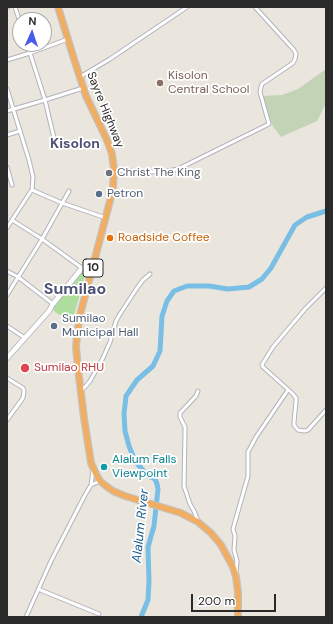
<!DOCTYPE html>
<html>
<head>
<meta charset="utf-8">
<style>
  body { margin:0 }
  #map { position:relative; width:333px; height:624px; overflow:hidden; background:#ebe6dd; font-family:"DM Sans",sans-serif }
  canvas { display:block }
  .frame { position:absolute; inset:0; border:8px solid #2a2a2a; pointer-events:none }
  .north { position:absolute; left:12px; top:12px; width:40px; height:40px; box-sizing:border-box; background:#fff; border:1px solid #aaa; border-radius:50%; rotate:3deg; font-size:11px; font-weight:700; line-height:16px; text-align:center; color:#2a2a2a }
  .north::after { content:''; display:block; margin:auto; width:14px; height:18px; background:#4a5aeb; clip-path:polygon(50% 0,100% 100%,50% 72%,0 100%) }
  .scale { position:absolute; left:191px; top:594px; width:85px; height:18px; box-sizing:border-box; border:2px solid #2a2a2a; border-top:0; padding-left:5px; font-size:12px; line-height:14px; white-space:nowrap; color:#2a2a2a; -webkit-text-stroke:3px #fff; paint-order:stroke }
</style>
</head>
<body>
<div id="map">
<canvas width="333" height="624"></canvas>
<div class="frame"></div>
<div class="north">N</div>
<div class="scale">200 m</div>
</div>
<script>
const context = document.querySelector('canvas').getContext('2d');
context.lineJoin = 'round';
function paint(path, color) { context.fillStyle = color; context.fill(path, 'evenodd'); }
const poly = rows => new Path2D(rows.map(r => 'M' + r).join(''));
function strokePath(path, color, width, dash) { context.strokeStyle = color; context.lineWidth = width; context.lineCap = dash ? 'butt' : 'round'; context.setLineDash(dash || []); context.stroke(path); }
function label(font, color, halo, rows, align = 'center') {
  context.font = font + ' "DM Sans",sans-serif'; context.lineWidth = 3.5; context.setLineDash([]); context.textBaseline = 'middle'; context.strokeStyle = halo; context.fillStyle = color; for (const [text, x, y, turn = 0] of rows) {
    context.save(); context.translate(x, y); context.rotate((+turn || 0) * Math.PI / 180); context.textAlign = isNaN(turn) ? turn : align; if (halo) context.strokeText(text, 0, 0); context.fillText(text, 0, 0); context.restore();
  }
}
paint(poly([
  [80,273,84,273,85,276,73,319,69,319,58,314,54,311,53,307]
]), '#aedd9e');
paint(poly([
  [326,69,326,103,317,121,281,137,272,125,262,96,282,95,298,89]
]), '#c2d3b6');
strokePath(poly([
  [141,617,148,600,149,581,148,547,154,526,158,489,157,484,155,479,148,476,135,461,129,446,125,431,124,414,126,396,137,380,153,366,160,351,162,316,167,301,174,291,187,286,209,286,228,289,249,287,262,279,271,268,295,225,307,217,326,211]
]), '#79bee5', 5);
const street = poly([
  [7,7,8,7],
  [15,7,20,22],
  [27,44,30,53,68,39],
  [7,60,30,53,45,100,54,138],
  [80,77,110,59,187,7],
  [7,89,29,160,33,177,32,190],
  [7,111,45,100,83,88],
  [7,135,20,131],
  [7,167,12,185],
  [114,170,156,172,163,172,178,169,269,124,260,92,261,87,262,84,293,63,295,59,296,54,294,50,255,7],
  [7,228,12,220],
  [82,268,42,239,12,220,31,191,32,190,62,203,106,218],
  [7,271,18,277,53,304],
  [326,288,305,309,273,347,263,363,262,365,263,367,293,394,296,398,296,401,294,422,294,425,298,430,304,431,308,430,326,410],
  [7,295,42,239,69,191],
  [7,326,25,338],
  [7,378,23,388,24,391,23,398,7,420],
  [81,390,85,387,90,381,103,358,110,342,116,321,120,314,137,288,143,280,150,274],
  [91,485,93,470],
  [198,521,194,511,190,504,184,486,185,432,185,427,180,417,180,413,196,396,198,391],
  [236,573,237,561,234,550,235,536,233,529,248,476,248,452,256,437,288,390],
  [38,589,99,614],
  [26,617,51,561,85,495,91,485,100,481]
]);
const secondary = poly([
  [7,358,49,311,53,304,82,268,88,266,93,267]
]);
const highway = poly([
  [58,7,74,59,86,96,107,140,112,154,114,170,113,187,111,197,80,315,77,336,76,347,78,368,84,418,91,463,96,474,100,481,106,486,113,491,125,496,181,513,198,522,211,533,221,545,233,567,236,577,238,592,238,617]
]);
strokePath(street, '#b1b2bd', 5);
strokePath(secondary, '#b1b2bd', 6);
strokePath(highway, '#c3c3c3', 8);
strokePath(street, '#fff', 3);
strokePath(secondary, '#fff', 4.5);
strokePath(highway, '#f1ad62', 5.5);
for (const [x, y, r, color] of [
  [160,83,4,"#8d6e63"],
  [109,173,4,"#6b7280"],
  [99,194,4,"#5c6f8a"],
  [110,238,4,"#e8710a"],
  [54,326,4,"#5c6f8a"],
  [25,368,5,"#e0444e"],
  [104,467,4,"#0f9aa8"]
]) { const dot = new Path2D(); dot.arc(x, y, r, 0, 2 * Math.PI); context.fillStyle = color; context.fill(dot); strokePath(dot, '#fff', 1.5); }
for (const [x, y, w] of [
  [93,268,20]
]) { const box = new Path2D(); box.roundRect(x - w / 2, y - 9, w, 18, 3); context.fillStyle = '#fff'; context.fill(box); strokePath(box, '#2a2a2a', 1); }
label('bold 11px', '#2a2a2a', null, [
  ["10",93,268]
]);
label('12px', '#785e54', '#fff', [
  ["Kisolon",168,76],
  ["Central School",168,90]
], 'left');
label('12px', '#2a2a2a', '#fff', [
  ["Sayre Highway",105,110,68]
]);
label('12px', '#5b616d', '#fff', [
  ["Christ The King",117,173]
], 'left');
label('12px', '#4e5e75', '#fff', [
  ["Petron",107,194],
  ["Sumilao",62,319],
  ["Municipal Hall",62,333]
], 'left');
label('12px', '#c56008', '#fff', [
  ["Roadside Coffee",118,238]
], 'left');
label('12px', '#be3a42', '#fff', [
  ["Sumilao RHU",34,368]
], 'left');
label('12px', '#0d838f', '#fff', [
  ["Alalum Falls",112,460],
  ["Viewpoint",112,474]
], 'left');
label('italic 13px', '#185c90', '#fff', [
  ["Alalum River",141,526,-84]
]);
label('bold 14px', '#4e5277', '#fff', [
  ["Kisolon",75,144]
]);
label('bold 16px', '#4e5277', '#fff', [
  ["Sumilao",75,290]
]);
</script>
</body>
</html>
